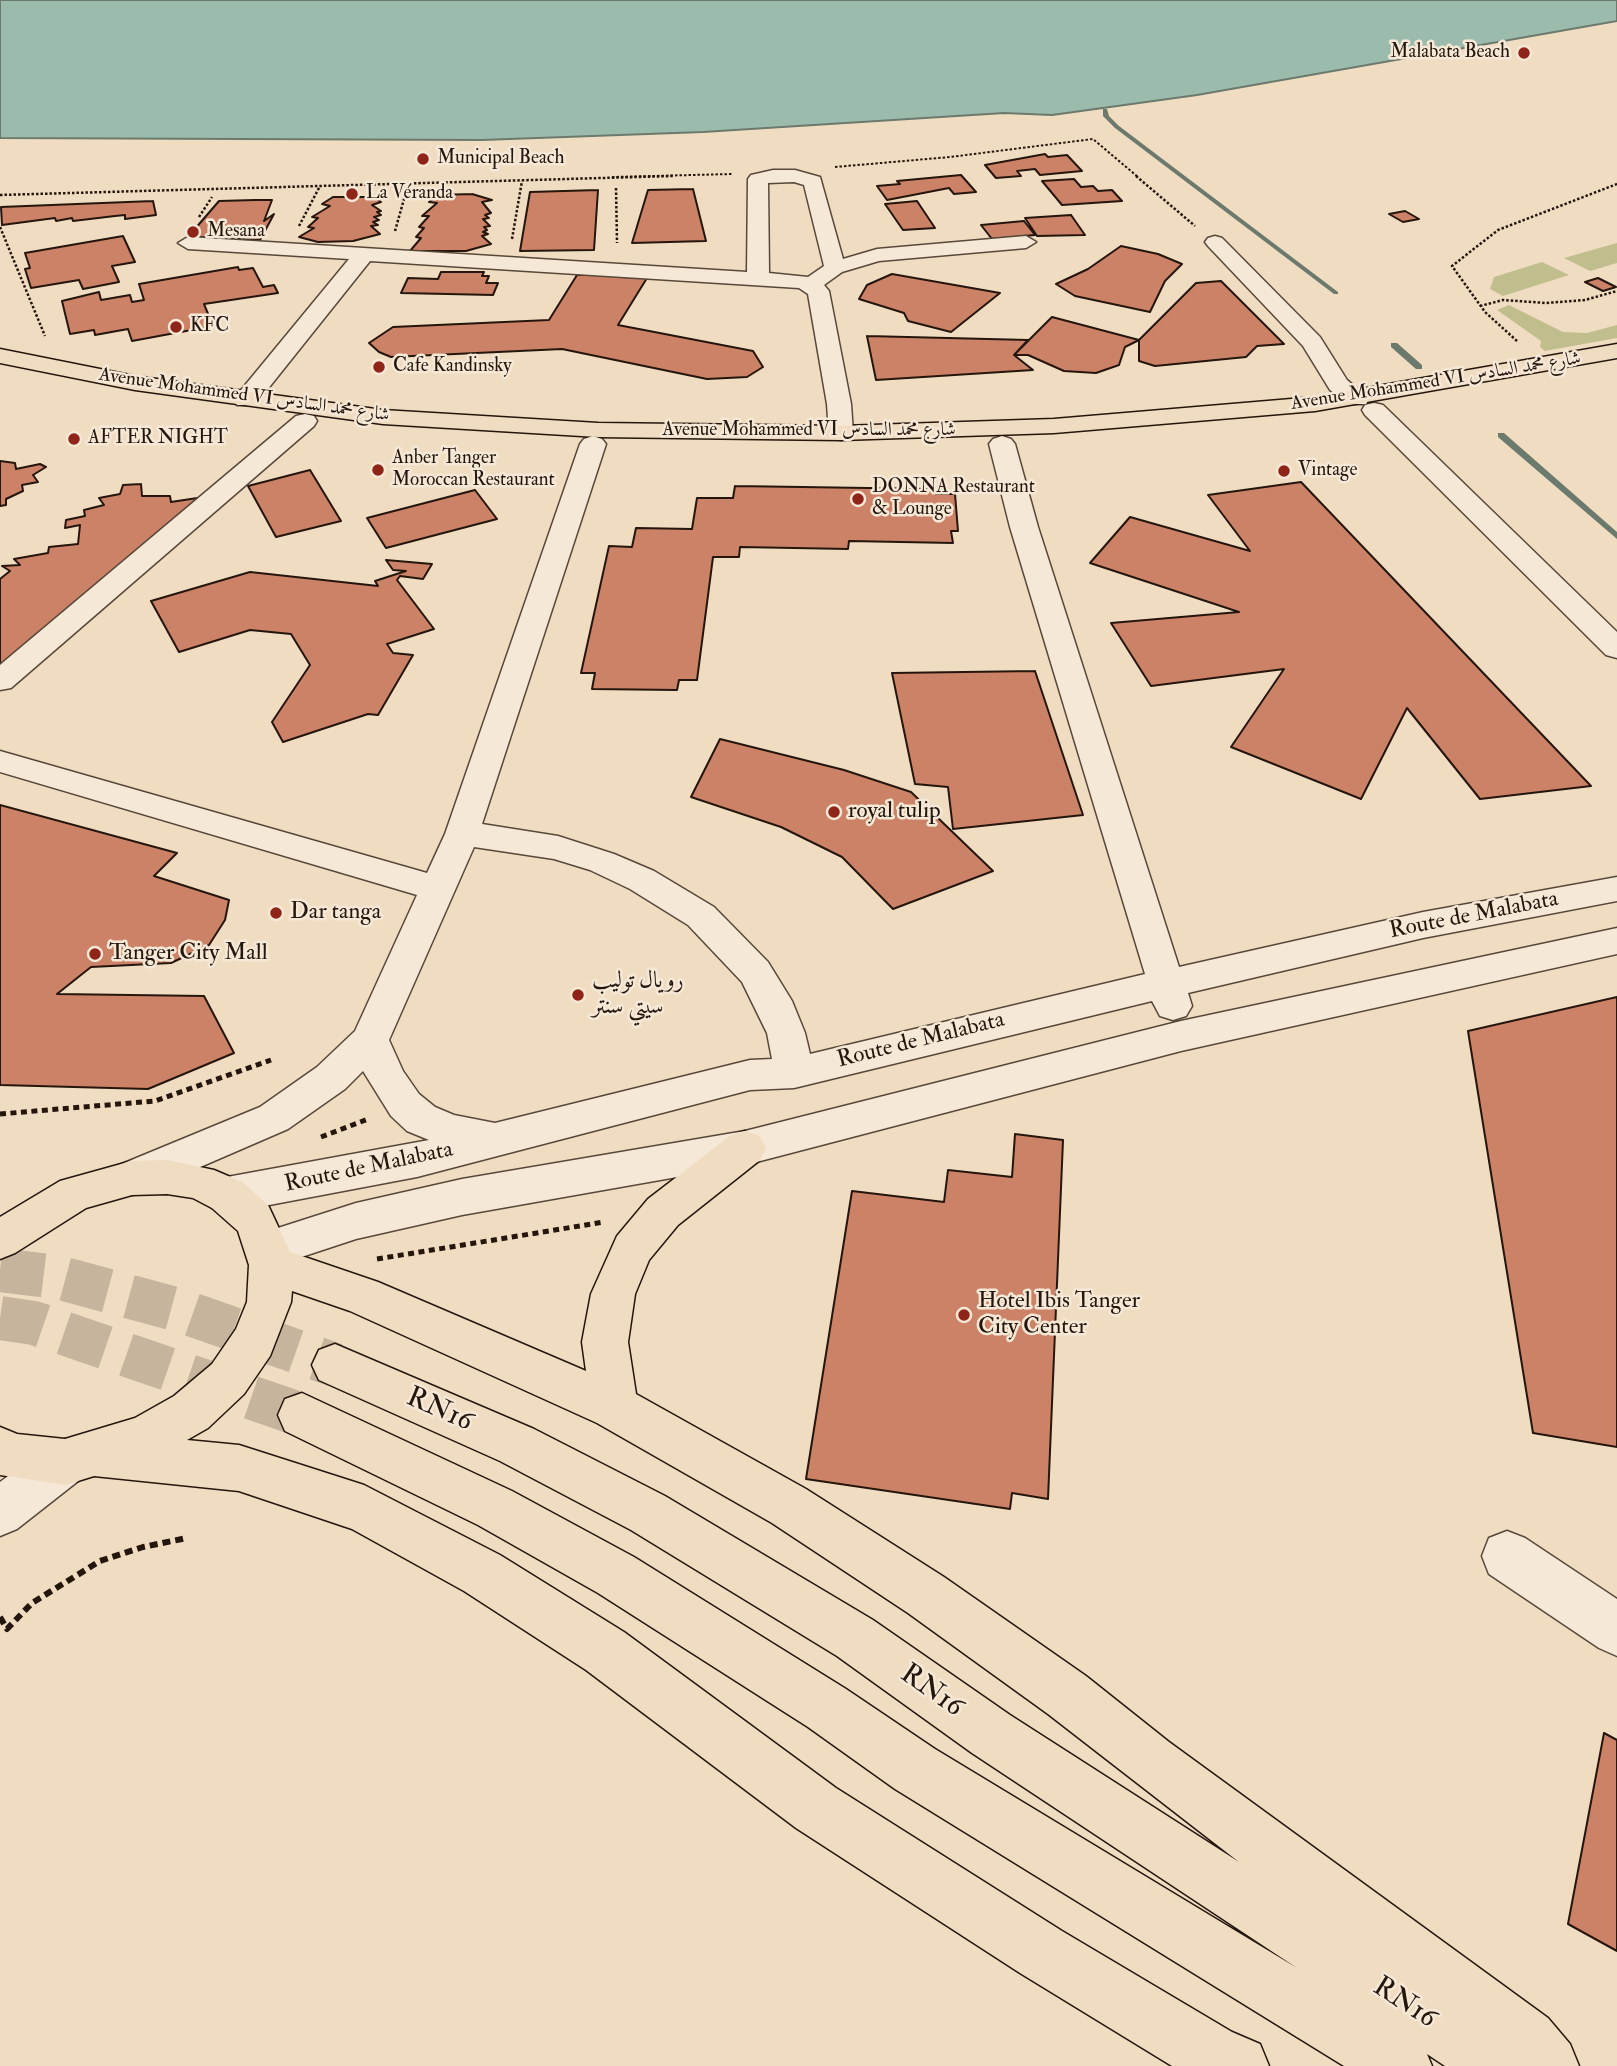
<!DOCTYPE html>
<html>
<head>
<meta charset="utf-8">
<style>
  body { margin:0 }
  canvas { display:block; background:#f0dcc1 }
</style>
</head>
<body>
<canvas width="1617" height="2066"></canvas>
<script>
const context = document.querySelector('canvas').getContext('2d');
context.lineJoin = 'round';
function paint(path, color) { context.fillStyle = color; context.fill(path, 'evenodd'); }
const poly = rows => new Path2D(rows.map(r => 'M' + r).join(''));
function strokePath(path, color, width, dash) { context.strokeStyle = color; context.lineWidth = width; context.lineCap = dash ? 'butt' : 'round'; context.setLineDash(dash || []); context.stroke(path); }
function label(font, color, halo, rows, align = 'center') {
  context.font = font + ' "IM FELL Double Pica",Amiri,serif'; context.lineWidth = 5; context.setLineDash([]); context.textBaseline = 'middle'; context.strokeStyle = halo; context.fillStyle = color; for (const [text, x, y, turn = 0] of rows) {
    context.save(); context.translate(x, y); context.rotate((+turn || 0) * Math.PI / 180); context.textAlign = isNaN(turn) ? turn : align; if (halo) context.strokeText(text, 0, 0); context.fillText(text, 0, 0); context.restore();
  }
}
paint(poly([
  [1617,243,1617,263,1590,271,1564,258],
  [1542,262,1569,275,1503,296,1490,289,1494,277],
  [1509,305,1563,332,1587,333,1617,325,1617,338,1545,351,1540,347,1541,341,1497,310]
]), '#c1be8e');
const water = poly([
  [0,0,1617,0,1617,21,1197,95,1052,115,1004,113,703,132,482,140,0,138,0,0]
]);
paint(water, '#9bbcad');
strokePath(water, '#6c7a6d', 2);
paint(poly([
  [1103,109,1107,109,1109,116,1119,126,1338,292,1338,294,1334,294,1115,128,1103,116,1103,109],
  [1391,343,1397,343,1422,365,1422,369,1416,369,1391,347,1391,343],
  [1498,433,1504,433,1617,532,1617,539,1498,437,1498,433]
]), '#6c7a6d');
const building = poly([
  [1045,154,1048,157,1067,155,1082,171,1040,175,1035,169,1017,171,1021,176,996,178,985,165,1045,154],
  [961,175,976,192,954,194,949,188,887,200,877,186,900,184,897,181,961,175],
  [1074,179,1081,187,1093,186,1098,191,1112,190,1122,201,1062,205,1042,181,1074,179],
  [693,189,706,241,632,243,648,190,693,189],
  [598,190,594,250,520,251,530,192,598,190],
  [472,194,492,200,482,202,491,213,485,215,489,218,483,219,490,226,484,227,487,230,483,232,488,234,482,236,491,244,466,251,410,251,421,238,416,237,424,228,419,227,429,216,422,216,437,203,429,202,438,195,472,194],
  [333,197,374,197,381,202,372,205,381,211,377,212,381,215,374,217,379,220,373,222,378,225,371,226,380,234,353,241,318,242,299,237,314,228,308,227,318,218,312,217,330,206,322,204,333,197],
  [255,200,272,200,264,221,274,214,260,240,199,237,194,230,219,201,255,200],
  [153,201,156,215,125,219,125,215,115,216,73,221,72,218,56,221,55,218,2,225,1,207,153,201],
  [917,201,935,228,903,230,885,204,917,201],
  [1405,211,1419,219,1403,222,1389,214,1405,211],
  [1071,215,1085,235,1037,236,1025,218,1071,215],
  [1024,221,1035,235,992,239,981,225,1024,221],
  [123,236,135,262,112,266,119,282,83,289,79,280,31,288,25,269,30,268,25,253,123,236],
  [1121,246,1158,254,1182,264,1165,281,1150,312,1075,296,1056,284,1088,269,1121,246],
  [238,267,239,270,253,268,263,287,274,285,278,293,204,304,213,326,132,341,128,329,95,335,94,330,70,334,62,301,99,292,101,300,130,295,132,302,144,300,139,284,238,267],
  [441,272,484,272,482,276,489,276,486,283,498,283,493,295,401,293,408,278,438,279,441,272],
  [625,273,623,277,647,278,618,325,753,351,763,367,747,377,707,379,562,349,391,357,379,352,369,343,393,327,549,320,577,275,625,273],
  [892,274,1000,293,951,332,908,321,904,313,859,299,867,285,892,274],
  [1598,278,1616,287,1603,291,1585,282,1598,278],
  [1221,281,1284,344,1257,346,1246,357,1155,366,1139,361,1139,340,1196,283,1221,281],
  [1052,317,1139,340,1125,347,1119,365,1096,373,1064,371,1028,355,1014,355,1052,317],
  [867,336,1028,340,1014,355,1033,370,876,380,867,336],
  [0,461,15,463,16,469,40,464,46,467,33,475,38,482,22,485,23,491,6,499,6,505,0,506,0,461],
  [310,470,341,521,276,537,248,486,310,470],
  [1301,482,1591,786,1480,799,1407,708,1361,799,1231,747,1284,669,1151,686,1111,623,1239,612,1090,563,1130,517,1250,551,1208,495,1301,482],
  [141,484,142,496,170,496,171,502,204,497,0,671,0,579,10,571,2,566,20,565,14,559,48,553,49,547,78,544,80,525,65,528,66,520,85,516,84,510,104,505,99,498,120,494,123,485,141,484],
  [735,486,935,489,936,494,955,494,958,531,951,531,953,543,849,541,848,549,740,547,739,557,713,557,697,680,679,680,677,690,592,689,595,673,581,673,609,546,632,547,636,528,692,529,697,498,733,498,735,486],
  [475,490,497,519,386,548,367,518,475,490],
  [386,560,432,564,423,579,400,576,397,580,434,629,387,644,393,653,413,655,378,715,368,714,283,742,272,722,310,665,291,634,250,630,179,652,151,601,250,572,378,586,375,581,406,571,393,570,386,560],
  [1035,671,1083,815,953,829,948,787,915,784,892,673,1035,671],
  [720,739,844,770,911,792,993,871,893,909,842,857,781,827,691,797,720,739],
  [0,805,177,853,154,876,229,900,225,920,209,945,171,963,91,967,57,994,204,996,234,1053,148,1089,0,1085,0,805],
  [1617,997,1617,1447,1533,1433,1468,1031,1617,997],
  [1015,1134,1063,1140,1048,1499,1012,1493,1010,1509,806,1479,852,1191,944,1202,948,1170,1012,1177,1015,1134],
  [1604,1733,1617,1740,1617,1951,1568,1924,1604,1733]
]);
paint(building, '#cc8267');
strokePath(building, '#25160d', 2);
strokePath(poly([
  [0,1270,57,1277,179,1310,335,1365],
  [0,1318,34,1323,302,1415]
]), '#c7b49d', 44, [44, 22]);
const minor = poly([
  [773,170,795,170,820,177,843,259,877,249,1026,236,1036,242,1026,248,879,261,842,272,824,285,829,291,851,404,853,433,850,438,841,440,832,438,829,433,827,404,808,294,799,288,370,261,255,405,237,405,234,400,237,395,349,259,188,249,178,243,188,237,747,272,748,179,751,175,773,170],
  [794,182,804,185,824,266,808,277,769,273,768,183,794,182],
  [1215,236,1222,238,1320,337,1347,380,1369,399,1366,404,1348,404,1330,390,1303,346,1208,246,1205,242,1208,238,1215,236],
  [1374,403,1383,405,1617,632,1617,658,1606,655,1365,415,1362,410,1365,405,1374,403],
  [305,414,314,416,317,421,314,426,11,688,0,690,0,665,296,416,305,414],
  [593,436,602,439,606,444,482,824,558,836,614,854,654,871,714,907,768,962,792,1001,805,1033,810,1054,1145,974,1010,527,989,444,993,439,1002,436,1011,439,1015,444,1038,527,1179,967,1423,912,1617,877,1617,901,1423,938,1188,993,1192,1006,1186,1016,1173,1020,1160,1016,1152,1001,794,1088,750,1090,417,1177,227,1213,212,1208,206,1195,212,1182,227,1177,429,1140,407,1131,391,1116,363,1071,345,1089,288,1129,147,1190,132,1195,117,1190,111,1178,117,1166,260,1107,317,1067,355,1031,417,895,0,772,0,751,427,873,445,834,580,444,584,439,593,436],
  [474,847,554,859,590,870,630,889,688,925,742,982,767,1033,772,1059,750,1060,495,1123,454,1115,435,1107,419,1094,403,1071,389,1040,474,847],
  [1617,928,1617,954,1181,1051,745,1165,462,1215,356,1239,268,1268,253,1262,246,1249,253,1236,356,1203,462,1179,745,1131,1181,1021,1617,928],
  [65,1439,82,1446,89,1462,82,1478,17,1529,0,1536,0,1482,48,1446,65,1439],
  [1507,1531,1525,1538,1617,1599,1617,1656,1599,1648,1489,1574,1482,1556,1489,1538,1507,1531]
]);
const major = poly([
  [1617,344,1617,358,1315,411,1054,433,841,440,598,437,383,424,135,390,0,363,0,349,135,376,383,410,598,423,841,426,1054,419,1315,397,1617,344],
  [745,1131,760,1136,766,1148,760,1160,678,1225,649,1260,635,1294,628,1342,636,1394,806,1489,944,1577,1086,1676,1169,1742,1548,2018,1570,2044,1579,2066,1445,2066,1427,2054,1432,2066,1344,2066,895,1789,808,1727,598,1593,478,1525,285,1431,278,1415,285,1399,302,1393,512,1491,634,1557,846,1689,935,1749,1297,1968,972,1753,837,1656,631,1530,500,1461,319,1380,312,1365,319,1350,335,1344,534,1429,665,1496,873,1620,1010,1715,1239,1862,1048,1714,908,1613,772,1523,597,1423,350,1311,292,1291,291,1302,270,1356,244,1394,208,1428,187,1440,239,1445,364,1485,500,1555,624,1632,836,1788,1062,1931,1232,2032,1260,2044,1269,2066,1172,2066,1020,1973,796,1828,586,1670,464,1591,352,1529,239,1491,94,1476,65,1485,0,1475,0,1427,17,1434,65,1439,135,1418,174,1396,212,1364,236,1329,247,1302,249,1265,238,1231,212,1208,193,1198,167,1194,132,1195,86,1208,15,1253,0,1259,0,1217,60,1181,132,1161,167,1160,214,1170,242,1182,268,1205,290,1252,378,1282,586,1371,582,1342,591,1294,617,1236,648,1199,730,1136,745,1131]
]);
strokePath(minor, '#58483a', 3);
strokePath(major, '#25160d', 3);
strokePath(poly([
  [835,167,950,157,1093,139,1138,177],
  [612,177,732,174]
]), '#25160d', 2, [2.5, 2]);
strokePath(poly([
  [1136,176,1195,226],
  [616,188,617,243],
  [0,195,673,176],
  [199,217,212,197],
  [299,226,320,186],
  [0,227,45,336],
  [395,231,408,185],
  [512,239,522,181],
  [1480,306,1503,300,1546,303,1585,300,1617,291],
  [1517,341,1485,312,1452,266,1498,230,1617,184]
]), '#25160d', 2.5, [2.5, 2]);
strokePath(poly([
  [0,1114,155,1101,271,1060],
  [321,1137,368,1119],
  [377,1259,604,1222]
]), '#25160d', 5, [6, 4.5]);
strokePath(poly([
  [0,1617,7,1629,32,1603,100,1561,143,1547,187,1538]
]), '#25160d', 6, [8, 5]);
paint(minor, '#f5e8d7');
paint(major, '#f0dcc1');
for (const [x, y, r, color] of [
  [1524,53,7,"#8f2418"],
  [423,159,7,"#8f2418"],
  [352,194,7,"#8f2418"],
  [193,232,7,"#8f2418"],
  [176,327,7,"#8f2418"],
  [379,367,7,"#8f2418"],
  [74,439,7,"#8f2418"],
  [378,470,7,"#8f2418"],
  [1284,471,7,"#8f2418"],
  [858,499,7,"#8f2418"],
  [834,812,7,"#8f2418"],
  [276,913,7,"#8f2418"],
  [95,954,7,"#8f2418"],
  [578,995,7,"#8f2418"],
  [964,1315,7,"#8f2418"]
]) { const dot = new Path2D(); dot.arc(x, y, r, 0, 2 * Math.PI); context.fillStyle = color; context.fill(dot); strokePath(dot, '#f5e8d7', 2.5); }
label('19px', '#25160d', '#f5e8d7', [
  ["Malabata Beach",1510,53,"right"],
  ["Municipal Beach",437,159],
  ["La Véranda",366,194],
  ["Mesana",207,232],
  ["KFC",190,327],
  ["Cafe Kandinsky",393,367],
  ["AFTER NIGHT",88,439],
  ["Anber Tanger",392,459],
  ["Moroccan Restaurant",392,481],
  ["Vintage",1298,471],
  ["DONNA Restaurant",872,488],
  ["& Lounge",872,510]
], 'left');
label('19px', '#25160d', '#f5e8d7', [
  ["Avenue Mohammed VI شارع محمد السادس",1436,382,-9],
  ["Avenue Mohammed VI شارع محمد السادس",244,396,8],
  ["Avenue Mohammed VI شارع محمد السادس",809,431]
]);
label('23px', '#25160d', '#f5e8d7', [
  ["royal tulip",848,812],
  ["Dar tanga",290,913],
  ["Tanger City Mall",109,954],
  ["رويال توليب",592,982],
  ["سيتي سنتر",592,1008],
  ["Hotel Ibis Tanger",978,1302],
  ["City Center",978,1328]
], 'left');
label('23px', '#25160d', '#f5e8d7', [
  ["Route de Malabata",1474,916,-11],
  ["Route de Malabata",921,1041,-14],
  ["Route de Malabata",369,1168,-12]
]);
label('28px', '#25160d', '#f5e8d7', [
  ["RN16",439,1411,24],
  ["RN16",931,1692,35],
  ["RN16",1404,2004,33]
]);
</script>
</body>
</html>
